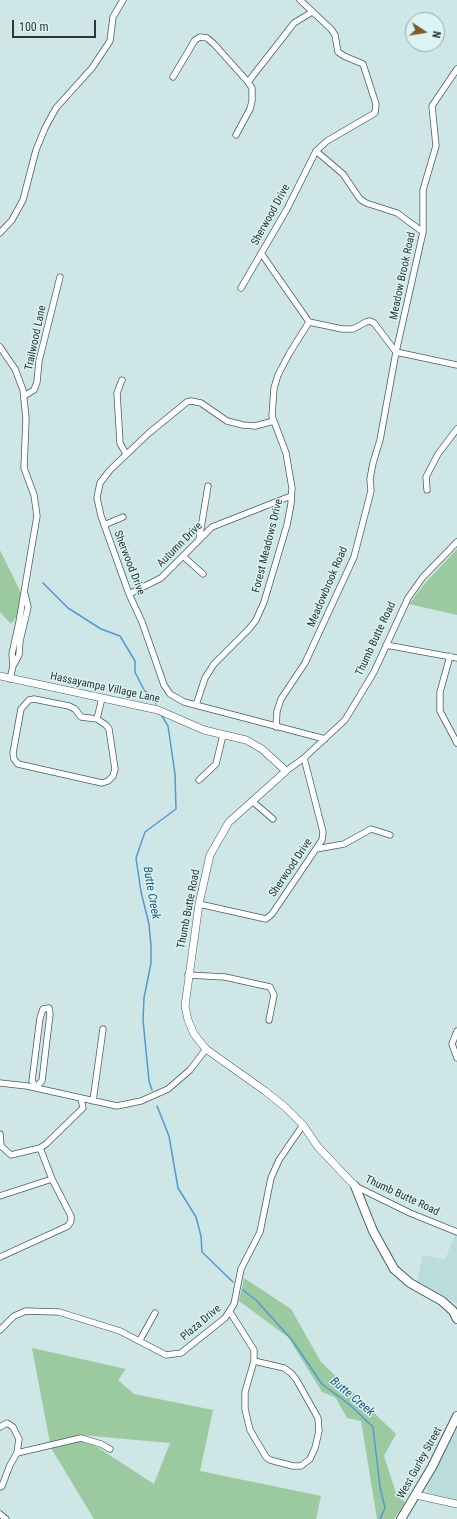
<!DOCTYPE html>
<html>
<head>
<meta charset="utf-8">
<style>
  body { margin:0 }
  #map { position:relative; width:457px; height:1519px; overflow:hidden; background:#cee6e6; font-family:"Roboto Condensed",sans-serif }
  canvas { display:block }
  .north { position:absolute; left:405px; top:12px; width:40px; height:40px; box-sizing:border-box; background:#dbf4f3; border:1px solid #95a8a7; border-radius:50%; rotate:102deg; font-size:11px; font-weight:700; line-height:16px; text-align:center; color:#2c3636 }
  .north::after { content:''; display:block; margin:auto; width:14px; height:18px; background:#7a5c30; clip-path:polygon(50% 0,100% 100%,50% 72%,0 100%) }
  .scale { position:absolute; left:12px; top:20px; width:84px; height:18px; box-sizing:border-box; border:2px solid #2c3636; border-top:0; padding-left:5px; font-size:12px; line-height:14px; white-space:nowrap; color:#2c3636; -webkit-text-stroke:3px #dbf4f3; paint-order:stroke }
</style>
</head>
<body>
<div id="map">
<canvas width="457" height="1519"></canvas>
<div class="north">N</div>
<div class="scale">100 m</div>
</div>
<script>
const context = document.querySelector('canvas').getContext('2d');
context.lineJoin = 'round';
function paint(path, color) { context.fillStyle = color; context.fill(path, 'evenodd'); }
const poly = rows => new Path2D(rows.map(r => 'M' + r).join(''));
function strokePath(path, color, width, dash) { context.strokeStyle = color; context.lineWidth = width; context.lineCap = dash ? 'butt' : 'round'; context.setLineDash(dash || []); context.stroke(path); }
function label(font, color, halo, rows, align = 'center') {
  context.font = font + ' "Roboto Condensed",sans-serif'; context.lineWidth = 3; context.setLineDash([]); context.textBaseline = 'middle'; context.strokeStyle = halo; context.fillStyle = color; for (const [text, x, y, turn = 0] of rows) {
    context.save(); context.translate(x, y); context.rotate((+turn || 0) * Math.PI / 180); context.textAlign = isNaN(turn) ? turn : align; if (halo) context.strokeText(text, 0, 0); context.fillText(text, 0, 0); context.restore();
  }
}
paint(poly([
  [455,1234,457,1235,457,1303,455,1303,441,1294,417,1282,423,1255,445,1260],
  [457,1429,457,1500,429,1494,426,1489]
]), '#badcdb');
paint(poly([
  [457,549,457,615,409,604,426,582],
  [0,550,22,595,19,614,11,624,0,612],
  [244,1278,291,1309,321,1362,396,1434,384,1456,397,1496,405,1502,394,1519,377,1519,361,1421,347,1418,335,1397,322,1392,288,1337,239,1301],
  [32,1348,126,1369,118,1380,134,1394,213,1410,200,1471,321,1496,316,1519,94,1519,51,1448,80,1441,97,1447,154,1484,170,1443,81,1435,50,1443]
]), '#9bc9a0');
strokePath(poly([
  [43,583,68,608,101,629,120,636,135,661,135,672,144,690,153,698,156,704],
  [152,1090,149,1081,143,1020,144,998,151,963,151,946,149,924,141,892,136,858,145,832,176,809,175,774,168,726,162,716],
  [157,1106,169,1136,178,1188,196,1217,201,1236,202,1252,233,1282],
  [243,1290,256,1300,292,1340,322,1384,350,1405,373,1427,380,1487,385,1508,380,1519]
]), '#549ad0', 1.5);
const minor = poly([
  [300,0,331,29,335,35,338,52,344,56,363,64,376,104,375,113,327,141,316,151,343,174,360,199,366,203,397,213,423,232],
  [173,77,195,40,200,37,207,38,214,44,248,82,252,88,252,101,250,109,236,135],
  [248,82,294,23,312,12],
  [0,233,12,220,23,200,36,150,45,128,56,108,92,68,110,41,113,17,123,0],
  [261,253,309,322],
  [241,288,287,209,316,151],
  [309,322,342,329,353,329,366,322,370,321,374,323,396,352,457,365],
  [0,347,15,369,23,390,26,418,24,468,34,495,37,516,19,622,12,654,13,666,10,679],
  [122,380,117,393,120,443,126,454],
  [24,396,34,390,37,382,39,361,60,277],
  [274,421,255,426,243,425,227,421,201,403,191,401,187,402,149,433,110,470,100,483,97,498,101,516,129,594,142,622,164,685,170,694,184,702,325,739],
  [427,490,426,477,438,454,457,429],
  [104,525,123,517],
  [199,540,208,486],
  [184,557,203,574],
  [129,594,161,578,212,527,291,496],
  [386,645,457,658],
  [450,656,440,692,440,711,457,743],
  [13,666,19,655,20,641,28,607,25,594],
  [196,705,205,678,214,664,249,629,256,620,264,602,287,525,291,504,292,488,286,453,272,416,274,388,278,375,289,354,309,322],
  [97,719,106,725,109,729,115,769,113,776,108,781,102,783,18,764,14,759,13,753,21,709,29,700,34,699,69,706,75,709,81,717,97,719,102,698],
  [276,727,277,711,281,699,305,663,354,557,371,491,370,479,373,463,380,440,396,352,423,232,423,190,436,146,432,106,457,69],
  [286,771,304,758,345,720,374,672,408,598,423,577,457,542],
  [199,780,216,764,223,735],
  [252,801,273,819],
  [316,849,344,844,371,829,390,835],
  [199,904,266,919,272,914,322,840,323,832,304,758],
  [188,975,225,977,270,987,274,995,269,1020],
  [49,1008,50,1014,42,1081,36,1087,32,1081,40,1018,43,1009,49,1008],
  [457,1031,452,1044,457,1058],
  [0,1083,27,1086,117,1106,141,1101,168,1089,190,1070,206,1049],
  [93,1101,103,1029],
  [0,1134,1,1146,11,1155,40,1148,46,1144,83,1108,81,1099],
  [355,1186,410,1213,457,1232],
  [0,1196,52,1179],
  [0,1257,68,1226,71,1221,71,1216,52,1179,40,1148],
  [230,1312,254,1350,254,1361],
  [0,1330,14,1316,26,1311,59,1312,120,1331,166,1355,181,1353,225,1318,234,1304,241,1269,260,1232,271,1178,279,1160,303,1125],
  [140,1340,155,1313],
  [254,1361,284,1368,291,1373,296,1379,318,1418,319,1431,315,1448,310,1459,301,1466,293,1466,270,1460,266,1457,250,1430,245,1409,245,1392,254,1361],
  [0,1427,7,1423,13,1427,19,1439,17,1453,10,1465,2,1486,0,1487],
  [17,1453,81,1438,101,1444,110,1449],
  [0,1514,6,1519]
]);
const tertiary = poly([
  [0,676,158,710,204,730,246,740,262,749,286,771,229,822,210,855,199,904,185,1006,188,1020,194,1034,206,1049,265,1091,285,1107,303,1125,318,1147,355,1186],
  [416,1495,457,1504]
]);
const secondary = poly([
  [355,1186,373,1231,394,1269,410,1283,442,1301,453,1311,457,1319],
  [401,1519,432,1467,457,1416]
]);
strokePath(minor, '#495e5e', 7);
strokePath(tertiary, '#495e5e', 8);
strokePath(secondary, '#495e5e', 10);
strokePath(minor, '#fff', 5.5);
strokePath(tertiary, '#fff', 7);
strokePath(secondary, '#fff', 8);
label('11px', '#2c3636', '#dbf4f3', [
  ["Sherwood Drive",271,215,-61],
  ["Meadow Brook Road",403,276,-78],
  ["Trailwood Lane",36,338,-78],
  ["Autumn Drive",180,545,-45],
  ["Forest Meadows Drive",268,546,-76],
  ["Sherwood Drive",129,563,69],
  ["Meadowbrook Road",328,587,-67],
  ["Thumb Butte Road",376,639,-65],
  ["Hassayampa Village Lane",105,688,12],
  ["Sherwood Drive",291,868,-56],
  ["Thumb Butte Road",189,909,-79],
  ["Thumb Butte Road",402,1196,25],
  ["Plaza Drive",201,1323,-40],
  ["West Gurley Street",420,1463,-61]
]);
label('italic 12px', '#24577d', '#dbf4f3', [
  ["Butte Creek",151,893,80],
  ["Butte Creek",352,1397,40]
]);
</script>
</body>
</html>
